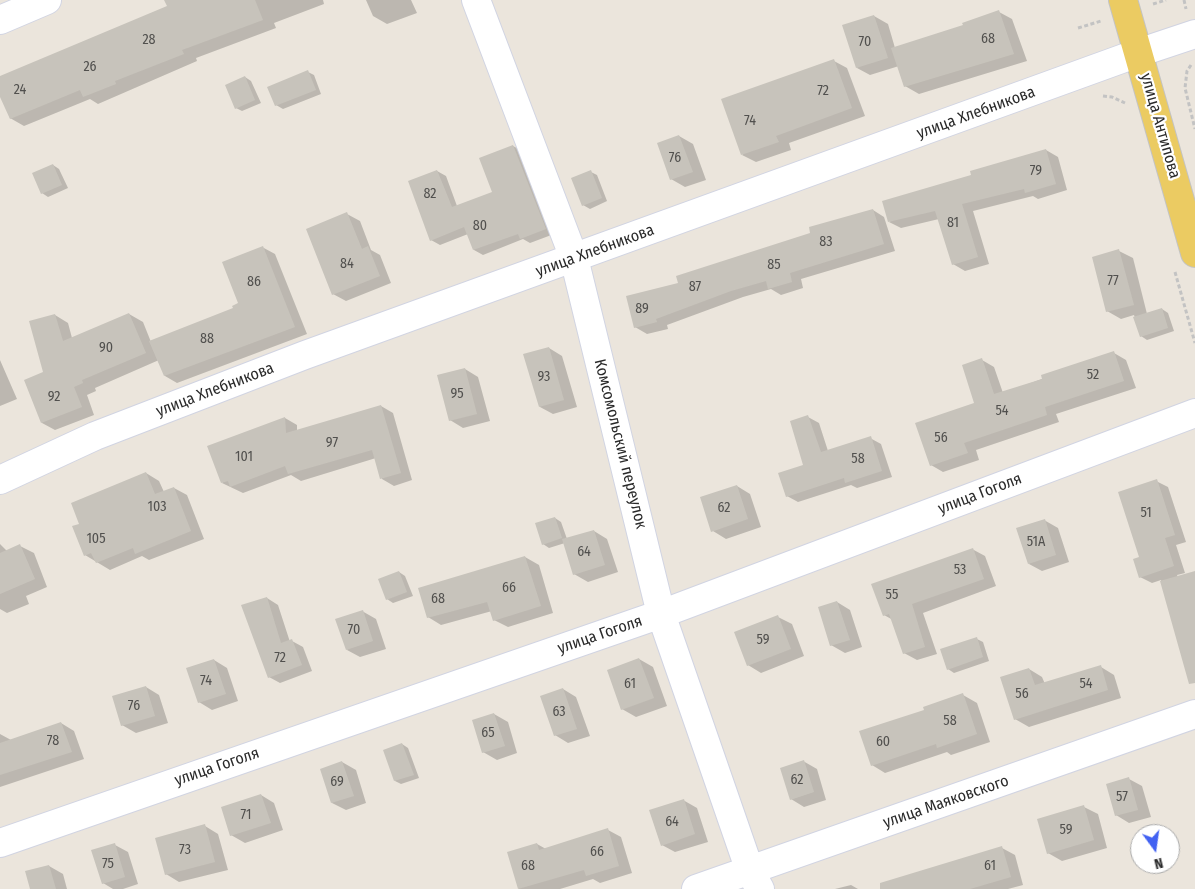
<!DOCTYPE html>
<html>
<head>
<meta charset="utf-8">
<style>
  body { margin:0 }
  #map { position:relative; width:1195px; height:889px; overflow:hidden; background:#ebe5dc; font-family:"Fira Sans Condensed",sans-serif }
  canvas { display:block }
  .north { position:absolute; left:1130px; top:824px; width:50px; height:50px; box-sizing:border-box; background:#fff; border:1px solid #aaa; border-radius:50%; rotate:166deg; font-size:14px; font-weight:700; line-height:20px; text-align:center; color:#2a2a2a }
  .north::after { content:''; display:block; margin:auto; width:18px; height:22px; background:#4262f2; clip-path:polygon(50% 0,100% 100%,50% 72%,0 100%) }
</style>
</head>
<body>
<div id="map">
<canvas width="1195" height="889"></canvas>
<div class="north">N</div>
</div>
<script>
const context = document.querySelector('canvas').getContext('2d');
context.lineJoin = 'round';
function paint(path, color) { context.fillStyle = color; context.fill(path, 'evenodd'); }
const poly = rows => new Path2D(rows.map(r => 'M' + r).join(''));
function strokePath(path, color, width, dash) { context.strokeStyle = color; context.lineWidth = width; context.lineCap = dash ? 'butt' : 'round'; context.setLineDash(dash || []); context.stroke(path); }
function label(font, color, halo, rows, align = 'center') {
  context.font = font + ' "Fira Sans Condensed",sans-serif'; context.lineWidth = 4.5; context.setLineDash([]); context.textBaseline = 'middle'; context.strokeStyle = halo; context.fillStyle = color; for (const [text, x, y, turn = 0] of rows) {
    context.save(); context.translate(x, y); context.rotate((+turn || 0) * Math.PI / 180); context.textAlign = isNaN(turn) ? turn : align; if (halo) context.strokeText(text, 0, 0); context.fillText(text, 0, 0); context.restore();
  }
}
paint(poly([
  [175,0,323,0,324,4,274,23,276,28,196,58,197,61,98,104,90,99,24,126,10,118,0,93,0,78,168,7],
  [366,0,411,0,417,13,387,24,373,16],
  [999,12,1012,19,1027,61,919,94,905,86,899,66,870,75,857,68,874,16,888,24,895,48,964,26],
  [834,61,847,68,865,116,789,143,791,150,756,162,742,155],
  [308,72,314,75,321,94,283,109,276,105],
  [245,77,251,81,261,103,242,111,236,108],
  [679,136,693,144,706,180,685,187,671,179],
  [513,146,522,151,554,234,530,243,523,239,483,255,474,250,468,234,440,245,431,240,437,171,446,176,457,206,494,192],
  [1046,150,1058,157,1067,190,1038,199,1033,196,973,211,989,264,965,271,953,264,939,219,901,228,889,222,972,175],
  [53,165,59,169,68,188,48,197,42,193],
  [591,172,597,175,607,201,590,209,583,205],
  [873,210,884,217,895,251,801,279,803,288,781,295,771,289,743,297,667,325,668,329,647,334,635,327,680,284],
  [347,214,360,221,371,250,380,255,391,283,346,301,333,294],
  [262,247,275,254,307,334,177,383,165,376,159,360,95,388,96,391,87,395,94,415,55,430,42,423,45,373,55,315,68,323,72,338,129,314,143,322,151,342,235,309,240,304],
  [1119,251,1133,258,1147,314,1162,309,1168,313,1174,331,1147,340,1141,336,1134,315,1121,319,1107,311],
  [549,348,562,356,577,407,553,414,540,407],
  [1114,353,1126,360,1136,388,1056,414,1059,422,976,450,979,460,943,472,931,465,976,404,982,360,994,367,1003,393],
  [0,360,17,399,0,406],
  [465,369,478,377,490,421,463,428,450,420],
  [381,406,393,413,412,480,394,486,382,479,376,458,301,481,291,475,243,493,222,483,285,418,297,425,297,431],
  [808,417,819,423,828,451,870,438,881,444,892,477,857,488,851,485,798,502,787,496,805,466],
  [146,473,159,481,164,492,174,488,187,495,204,539,149,560,142,556,110,570,85,555,81,524],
  [1156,481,1168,487,1186,542,1176,545,1185,573,1177,575,1178,577,1195,573,1195,667,1183,660,1161,580,1152,583,1140,577,1141,557],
  [737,486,750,494,761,527,726,539,713,531],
  [555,518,561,522,567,539,594,531,607,539,618,572,588,582,574,574,565,543,549,548,543,544],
  [1044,520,1058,528,1069,562,1042,571,1029,564],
  [0,544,7,551,20,546,34,553,47,587,26,596,29,604,7,613,0,609],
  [972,549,985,556,996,586,923,613,937,654,917,660,904,653,893,620,884,615],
  [525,557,539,565,553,613,508,627,494,620,492,611,441,625,428,617],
  [399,572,405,576,413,596,393,603,387,599],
  [267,598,278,605,290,642,292,641,303,647,312,671,280,683,269,677],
  [837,602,850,610,862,647,845,653,831,645],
  [362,611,376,619,386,649,360,657,347,650],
  [778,617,792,624,804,656,761,673,748,665],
  [977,639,983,642,989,661,954,673,948,669],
  [639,659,653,667,667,706,636,717,622,709],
  [214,660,227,668,238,701,212,710,199,702],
  [1101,667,1114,675,1121,698,1029,727,1015,719,1029,669,1042,677,1045,684],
  [146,687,159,695,168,723,136,733,122,725],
  [563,689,576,697,590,736,568,743,555,735],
  [963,695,977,703,990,742,951,755,947,752,885,773,872,765,926,711],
  [494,714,508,722,517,753,497,760,483,752],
  [61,723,74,731,84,759,0,787,0,734,11,740],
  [402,744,408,748,419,778,401,784,395,781],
  [803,761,817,769,826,800,804,807,791,799],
  [342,762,356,770,366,803,346,810,332,803],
  [1129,779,1142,786,1151,817,1129,823,1116,815],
  [261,795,274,803,283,830,245,843,231,835],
  [683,800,697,808,708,842,675,852,662,845],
  [1084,807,1098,814,1107,848,1062,861,1048,853],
  [205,826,218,834,228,870,179,882,166,874],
  [608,830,621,837,632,873,600,883,593,879,560,889,519,889,508,853,537,844,546,849],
  [115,845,128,852,138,884,123,889,113,889,103,883],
  [1002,848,1015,855,1023,885,1008,889,921,889],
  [49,866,63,874,67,889,32,889],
  [851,885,858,889,835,889]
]), '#0003');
paint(poly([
  [164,0,255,0,263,20,182,50,184,54,115,81,116,84,83,97,80,90,10,119,0,97,0,76,167,6],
  [999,10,1014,54,904,87,891,48,963,25,962,23],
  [874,15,888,58,856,68,842,25],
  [834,59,852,108,776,136,779,142,741,155,721,99],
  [308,70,316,90,275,106,267,87],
  [245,76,255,100,235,109,225,85],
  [679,135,693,172,670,180,657,143],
  [513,145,546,229,520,239,518,234,473,250,464,227,430,241,408,181,437,170,452,207,492,192,479,158],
  [1046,149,1056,184,1025,193,1024,189,962,204,978,257,952,265,935,211,888,222,882,201,971,175,970,171],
  [53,164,62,185,41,194,32,173],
  [591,170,602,198,582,206,571,178],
  [873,209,884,244,790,273,792,282,768,289,766,281,731,291,656,319,657,322,634,328,626,296,678,283,676,276,810,233,809,227],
  [347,212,362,249,368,246,380,276,332,295,306,229],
  [263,246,295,327,164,376,149,341,233,308,232,306,238,303,222,262],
  [1119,249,1134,305,1106,312,1092,257],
  [1162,308,1168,328,1140,337,1133,317],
  [129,313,146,353,82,380,83,383,74,387,82,407,41,423,24,380,43,372,29,321,55,314,63,341],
  [549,347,564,400,539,407,523,354],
  [1114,351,1124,381,1045,407,1047,415,964,443,968,453,930,466,915,423,974,403,962,365,982,358,994,394,1042,379,1041,375],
  [465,368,477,414,449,421,437,375],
  [381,405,401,473,380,479,372,450,288,474,285,466,230,487,228,481,221,483,207,446,285,417,286,433],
  [808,415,821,452,871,436,882,471,845,483,844,478,786,497,778,473,803,465,790,421],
  [146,472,155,494,174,487,191,531,135,554,133,548,96,563,91,553,84,556,72,526,79,524,71,503],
  [1157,479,1175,535,1165,538,1174,566,1139,578,1133,559,1139,557,1118,492],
  [737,485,748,519,711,532,700,497],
  [555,517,562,538,542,545,535,523],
  [1045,519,1056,555,1028,564,1016,528],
  [594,530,605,565,573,575,562,539],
  [20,544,35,579,0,594,0,553],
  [973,548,984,579,912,604,925,647,903,654,889,614,883,616,871,584],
  [525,556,541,606,493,621,487,602,427,618,418,588],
  [399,571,407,592,386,600,378,579],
  [1195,571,1195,683,1189,684,1160,581],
  [267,597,281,643,292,639,302,665,268,678,241,605],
  [837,601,850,640,830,646,818,607],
  [363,610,373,641,346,650,335,619],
  [778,615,791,649,747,666,734,632],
  [977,637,983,657,947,670,940,649],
  [639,658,654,698,621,710,607,670],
  [214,659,226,694,198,703,186,668],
  [1101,665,1108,690,1014,720,1000,677,1029,668,1035,685],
  [146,686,155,716,121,726,112,696],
  [563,688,577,729,554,736,540,696],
  [963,693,977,734,937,748,936,744,871,766,859,731,924,710,923,707],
  [494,713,505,746,482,753,472,720],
  [61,722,72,752,0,775,0,743],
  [402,743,414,775,394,781,383,750],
  [804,760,814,792,790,800,780,768],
  [342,761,354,796,331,803,320,769],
  [1129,777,1138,810,1115,816,1106,784],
  [261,794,271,823,230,836,221,807],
  [684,799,695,834,661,846,649,810],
  [1084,805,1094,840,1047,854,1037,819],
  [205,824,215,862,165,875,155,838],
  [608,828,619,866,586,876,584,870,518,889,507,852,537,843,539,850],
  [115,843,125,877,102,884,91,850],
  [1002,846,1011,877,970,889,880,889,880,883],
  [49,865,56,889,30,889,25,871]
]), '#c7c3bb');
const minor = poly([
  [476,0,574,258,661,614,750,871,760,889],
  [0,20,47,0],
  [0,843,661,614,1195,413],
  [696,889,1195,714]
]);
const tertiary = poly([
  [0,480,95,436,305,355,1138,53,1195,34]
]);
const primary = poly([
  [1123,0,1195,253]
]);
strokePath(minor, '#d1d4e2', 30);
strokePath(tertiary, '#d1d4e2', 30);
strokePath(primary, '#c3c3c3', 30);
strokePath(poly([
  [1184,0,1186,9],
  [1153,4,1166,0],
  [1078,28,1101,21],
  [1191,65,1187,71,1185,88,1195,129],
  [1103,96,1112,97,1125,103],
  [1175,272,1195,343]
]), '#c3c3c3', 3, [4, 2.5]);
strokePath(minor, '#fff', 28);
strokePath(tertiary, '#fff', 28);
strokePath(primary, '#ebcb62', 28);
label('14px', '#51504e', null, [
  ["68",988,39],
  ["28",149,40],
  ["70",865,42],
  ["26",90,67],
  ["24",20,90],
  ["72",823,91],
  ["74",750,121],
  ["76",675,158],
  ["79",1036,171],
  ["82",430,194],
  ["81",953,223],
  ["80",480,226],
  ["83",826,242],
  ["84",347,264],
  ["85",774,265],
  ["77",1113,281],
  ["86",254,282],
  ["87",695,287],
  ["89",642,309],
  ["88",207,339],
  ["90",106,348],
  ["52",1093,375],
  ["93",544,377],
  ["95",457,394],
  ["92",54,397],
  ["54",1002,411],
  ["56",941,438],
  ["97",332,443],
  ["101",244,457],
  ["58",858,459],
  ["103",157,507],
  ["62",724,508],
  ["51",1146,513],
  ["105",96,539],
  ["51А",1036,542],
  ["64",584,552],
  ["53",960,570],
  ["66",509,588],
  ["55",892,595],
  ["68",438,599],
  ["70",354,630],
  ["59",763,640],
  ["72",280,658],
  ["74",206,681],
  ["61",630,684],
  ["54",1086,684],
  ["56",1022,694],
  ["76",134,706],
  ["63",559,712],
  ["58",950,721],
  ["65",488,733],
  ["78",53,741],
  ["60",883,742],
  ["62",797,780],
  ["69",337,782],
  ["57",1122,797],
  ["71",246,815],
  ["64",672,822],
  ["59",1066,830],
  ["73",185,850],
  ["66",597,852],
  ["75",108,864],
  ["68",528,866],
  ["61",990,866]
]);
label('16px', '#2a2a2a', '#fff', [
  ["улица Хлебникова",976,113,-20],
  ["улица Антипова",1160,126,74],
  ["улица Хлебникова",595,251,-20],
  ["улица Хлебникова",215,390,-21],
  ["Комсомольский переулок",620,444,76],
  ["улица Гоголя",980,494,-21],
  ["улица Гоголя",600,635,-19],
  ["улица Гоголя",217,767,-19],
  ["улица Маяковского",946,802,-19]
]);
</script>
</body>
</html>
